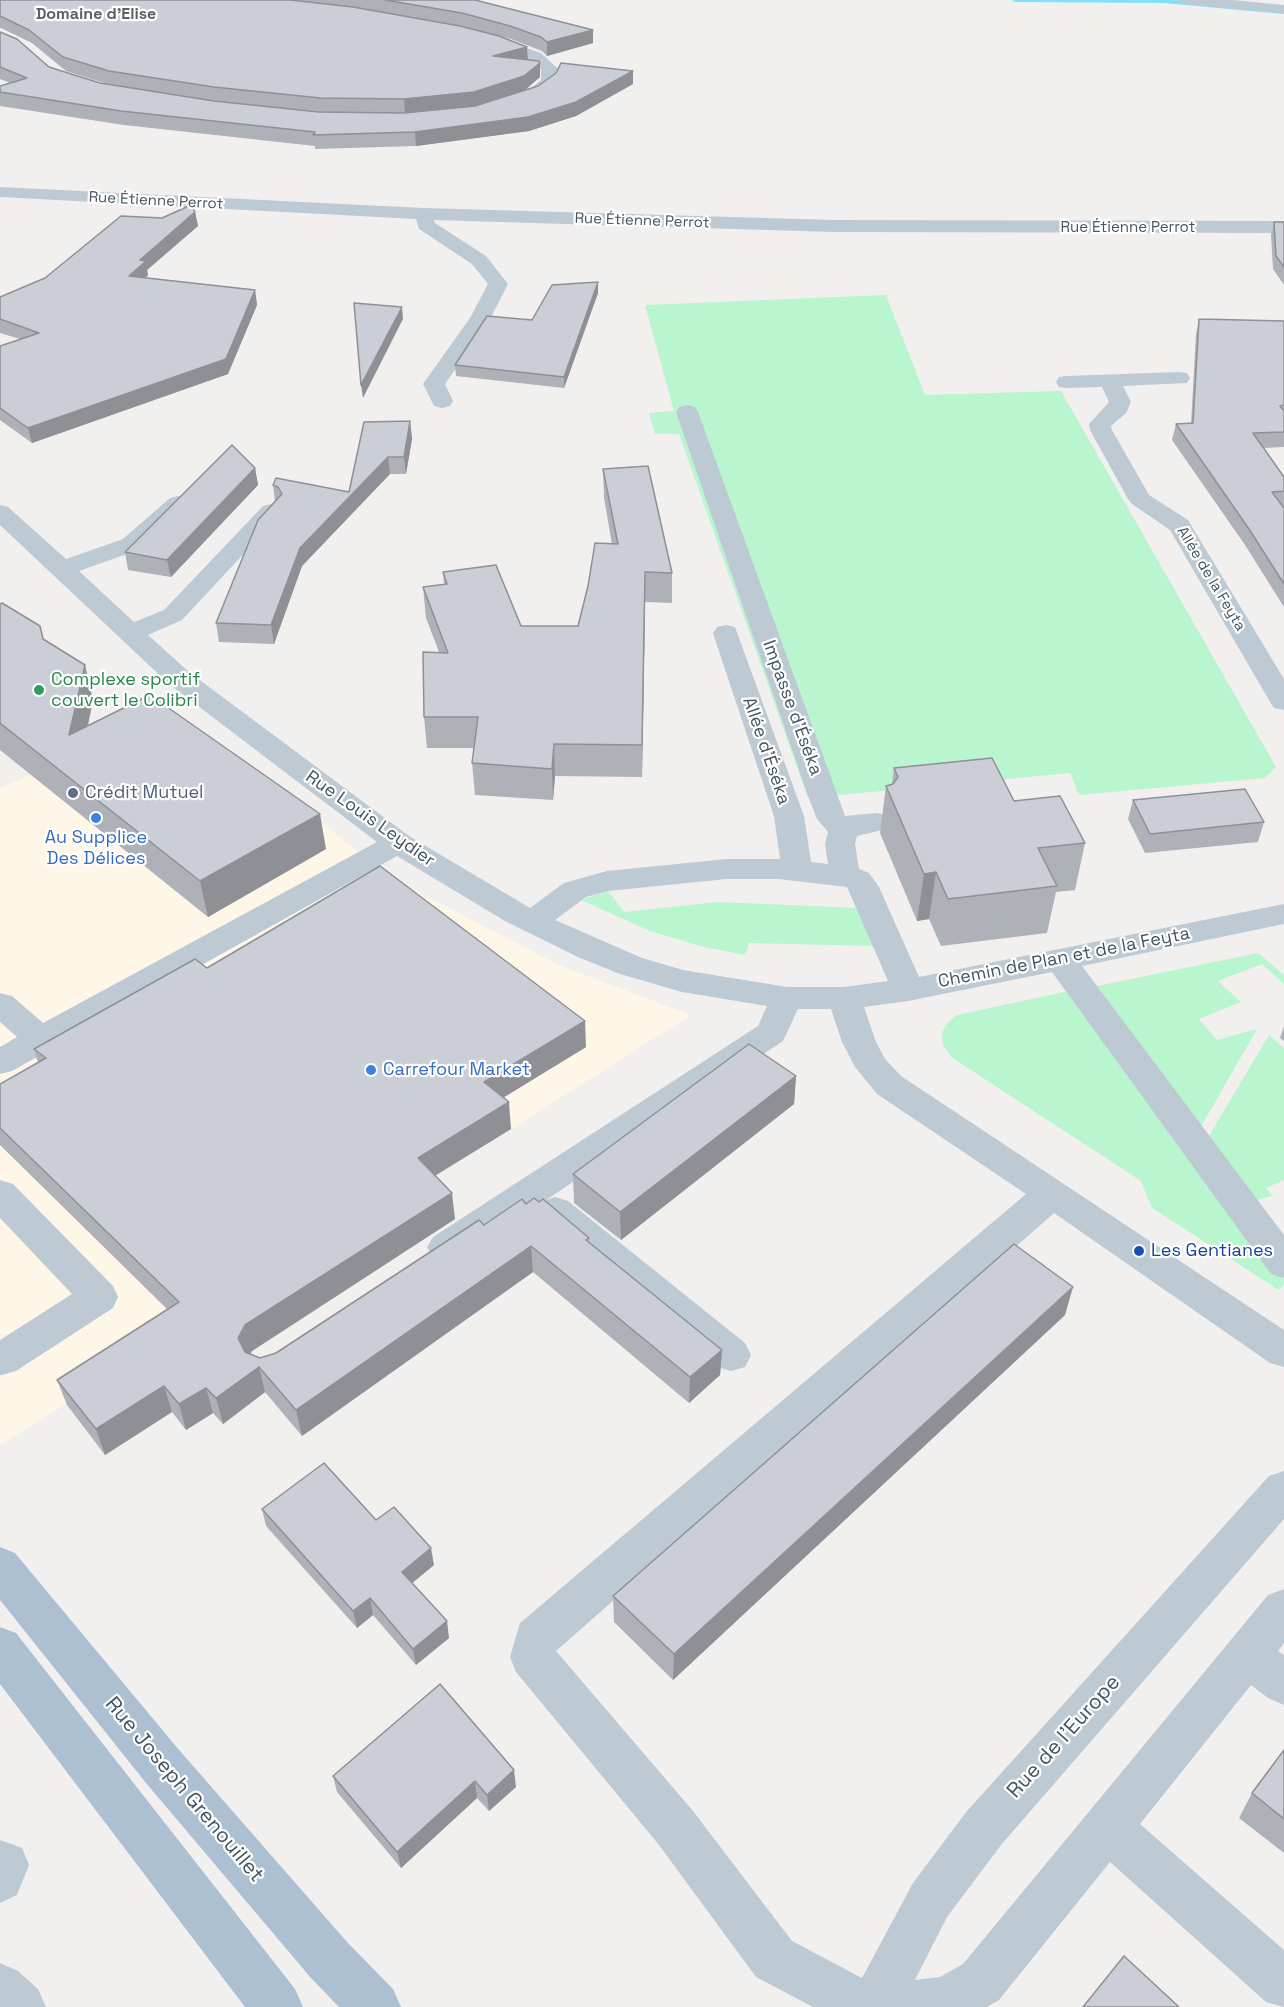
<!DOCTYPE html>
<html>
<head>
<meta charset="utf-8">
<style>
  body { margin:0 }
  canvas { display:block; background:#f2efef }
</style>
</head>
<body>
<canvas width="1284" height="2007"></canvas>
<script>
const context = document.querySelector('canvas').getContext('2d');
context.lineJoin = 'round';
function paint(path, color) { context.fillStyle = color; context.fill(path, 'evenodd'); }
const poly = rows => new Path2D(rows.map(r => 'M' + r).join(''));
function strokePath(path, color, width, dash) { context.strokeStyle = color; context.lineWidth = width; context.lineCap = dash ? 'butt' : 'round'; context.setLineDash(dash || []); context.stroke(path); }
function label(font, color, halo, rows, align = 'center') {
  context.font = font + ' "Space Grotesk",sans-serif'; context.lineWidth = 4.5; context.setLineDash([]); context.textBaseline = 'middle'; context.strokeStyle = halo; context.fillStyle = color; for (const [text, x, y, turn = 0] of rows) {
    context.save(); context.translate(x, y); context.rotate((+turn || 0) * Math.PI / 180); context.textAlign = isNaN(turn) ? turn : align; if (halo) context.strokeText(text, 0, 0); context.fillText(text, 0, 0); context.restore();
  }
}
paint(poly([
  [179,713,398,882,561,966,691,1015,511,1129,0,1445,0,788]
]), '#fef7e7');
paint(poly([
  [886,295,925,395,1061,391,1276,767,1265,778,1079,795,1070,773,808,798,679,434,655,434,649,413,674,411,645,305],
  [608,891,624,912,718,902,860,908,875,946,749,943,745,955,704,947,650,931,581,900],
  [1258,953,1284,975,1284,984,1262,964,1218,981,1241,1002,1199,1019,1217,1040,1257,1029,1199,1130,1092,987],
  [1069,991,1284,1279,1284,1285,1279,1290,1152,1208,1141,1181,951,1057,943,1045,942,1032,948,1022,957,1015],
  [1269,1035,1284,1048,1284,1180,1266,1188,1272,1196,1252,1201,1206,1141]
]), '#b9f5cf');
paint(poly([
  [1012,0,1173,0,1284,10,1284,14,1164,3,1015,2,1012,0]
]), '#81e1f7');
paint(poly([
  [1177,0,1233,0,1284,5,1284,13,1184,4,1177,0],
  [485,34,541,53,557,68,557,82,555,85,538,98,515,107,509,105,507,102,509,99,526,92,541,80,541,69,529,59,480,42,477,39,485,34],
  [0,187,424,208,833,220,1284,221,1284,233,833,232,434,220,435,223,486,256,508,284,490,319,445,384,453,401,450,406,442,408,434,406,423,384,470,318,488,284,472,264,419,229,416,219,0,197,0,187],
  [1179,372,1187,373,1190,378,1187,383,1123,386,1131,402,1126,413,1111,426,1112,430,1149,495,1188,520,1191,525,1284,679,1284,710,1274,708,1270,702,1170,530,1132,504,1128,499,1090,430,1089,424,1109,402,1102,387,1067,388,1059,387,1056,382,1059,377,1067,376,1179,372],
  [687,405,695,407,698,412,845,816,876,813,886,815,891,822,886,829,857,836,855,844,859,869,869,873,879,887,919,977,1284,904,1284,924,1082,966,1284,1235,1284,1278,1271,1274,1052,972,908,1001,864,1007,876,1042,885,1059,901,1076,1284,1330,1284,1367,1270,1363,1054,1213,556,1651,693,1811,792,1941,862,1978,913,1883,967,1811,1269,1476,1284,1471,1284,1519,1001,1845,947,1917,915,1980,940,1977,963,1964,1268,1595,1284,1589,1284,1643,1278,1651,1284,1655,1284,1705,1268,1698,1251,1685,1140,1824,1284,1950,1284,2007,1266,2002,1110,1862,999,2000,987,2007,813,2007,756,1977,659,1845,516,1672,510,1657,520,1623,1026,1194,877,1094,855,1067,842,1042,831,1009,798,1009,783,1041,546,1200,555,1197,568,1201,745,1343,751,1355,745,1367,731,1371,717,1367,542,1221,537,1211,541,1203,459,1257,446,1262,433,1257,427,1247,433,1237,758,1026,767,1006,682,992,620,974,580,958,505,921,397,856,12,1071,0,1074,0,1047,17,1037,0,1022,0,993,12,996,43,1023,377,842,169,684,0,525,0,505,8,507,66,559,123,539,170,498,178,496,186,498,190,503,186,508,141,549,79,571,134,622,164,610,263,506,271,504,279,506,283,511,279,516,182,620,148,635,189,672,409,836,530,908,564,883,607,871,727,859,780,859,774,816,713,633,717,627,726,625,735,627,804,816,811,862,828,864,825,844,828,832,817,819,808,796,676,412,679,407,687,405],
  [727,879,778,879,847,887,888,981,844,987,787,987,683,970,642,958,555,920,586,897,608,891,727,879],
  [0,1180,13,1184,113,1286,118,1297,113,1308,16,1371,2,1375,0,1375,0,1340,72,1294,0,1218,0,1180],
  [0,1840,22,1848,29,1865,17,1895,0,1903,0,1840],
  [0,1963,18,1971,38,1989,46,2007,0,2007,0,1963]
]), '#becad3');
paint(poly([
  [0,1547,15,1553,180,1751,347,1942,393,1989,401,2007,339,2007,311,1978,146,1783,0,1600,0,1547],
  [0,1627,16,1633,295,1989,303,2007,245,2007,0,1684,0,1627]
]), '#acc0d2');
paint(poly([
  [0,0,475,0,593,43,547,56,542,51,511,39,462,26,394,14,540,63,540,77,525,90,475,106,405,113,321,112,216,101,111,85,66,71,32,43,1,28,0,28],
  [0,32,49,67,100,83,214,101,319,112,404,113,475,106,633,84,576,116,529,131,416,146,315,149,315,146,124,125,0,106,0,86,10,83,0,79],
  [195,212,198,226,147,270,148,275,145,278,255,290,257,305,228,374,32,443,0,420,0,346,20,339,0,333,0,297,45,278,162,218],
  [1274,222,1284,222,1284,285,1273,269,1271,235],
  [598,282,598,293,564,388,456,376,455,365],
  [1199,319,1284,321,1284,447,1263,448,1284,477,1284,607,1245,545,1172,440,1176,424,1191,424,1196,334],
  [410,421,412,439,406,474,390,474,302,566,274,644,219,642,216,623,275,502,273,485,349,492],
  [255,468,258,485,171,577,128,570,125,552],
  [603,469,672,573,672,603,645,602,642,777,555,776,553,800,475,795,472,763,474,748,427,748,424,717,439,652,426,618,423,587,444,584,443,572,521,626,578,626,612,544,604,498],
  [0,604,44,640,93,700,88,726,326,849,208,917,0,750],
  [894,768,1014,801,1085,843,1075,890,1056,892,1047,933,941,946,929,919,917,921,880,833,886,786,892,784],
  [1133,800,1264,822,1258,842,1145,853,1128,819],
  [207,968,586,1047,503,1098,511,1129,435,1176,455,1219,252,1351,250,1354,260,1358,276,1353,484,1225,526,1204,589,1238,589,1243,722,1350,720,1375,689,1403,533,1272,302,1436,265,1392,223,1424,213,1413,186,1430,172,1412,105,1455,67,1405,57,1380,168,1310,0,1145,0,1084,38,1063,34,1049],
  [1284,1026,1284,1041,1280,1038],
  [796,1076,794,1104,621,1240,574,1203,573,1174],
  [1065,1315,673,1680,614,1622,613,1596],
  [262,1509,376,1520,434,1565,412,1583,449,1638,416,1665,373,1615,357,1628,266,1526],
  [440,1684,516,1787,489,1811,477,1798,401,1868,337,1792,333,1776],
  [1284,1750,1284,1853,1239,1818,1252,1793]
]), '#afb1b8');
paint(poly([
  [593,30,593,43,547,56,547,42],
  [527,47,528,61,493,56],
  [540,63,540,77,525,90,475,106,405,113,404,99],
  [633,71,633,84,576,116,529,131,416,146,415,132],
  [195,212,198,226,147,270,148,275,132,291,129,276,140,260],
  [598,282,598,293,564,388,564,377],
  [255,290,257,305,228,374,32,443,28,428],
  [402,307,403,319,363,398,361,385],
  [410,421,412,439,406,474,404,457],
  [388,457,390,474,302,566,274,644,271,625,300,548],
  [255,468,258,485,171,577,167,560],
  [645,572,645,602,642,777,642,745],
  [85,665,93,700,78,770,69,735],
  [554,744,555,776,553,800,552,769],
  [320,814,326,849,208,917,200,881],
  [936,872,929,919,917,921,924,874],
  [585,1021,586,1047,486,1108,484,1082],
  [796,1076,794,1104,621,1240,620,1212],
  [509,1102,511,1129,421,1184,418,1158],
  [452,1193,455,1219,252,1351,245,1364,238,1338,245,1325],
  [531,1246,533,1272,302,1436,296,1410],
  [1073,1287,1065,1315,673,1680,674,1654],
  [722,1350,720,1375,689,1403,690,1377],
  [259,1367,265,1392,223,1424,216,1398],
  [164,1386,172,1412,105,1455,96,1429],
  [206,1388,213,1413,186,1430,179,1404],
  [431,1548,434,1565,405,1589,402,1572],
  [370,1598,373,1615,357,1628,353,1611],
  [447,1621,449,1638,416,1665,413,1649],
  [514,1770,516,1787,489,1811,487,1795],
  [475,1781,477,1798,401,1868,397,1852]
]), '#8e9096');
const building = poly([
  [0,0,290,0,353,7,460,26,499,36,527,47,493,56,539,61,540,63,524,76,474,92,404,99,320,98,214,87,109,71,63,57,29,30,0,16,0,0],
  [385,0,475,0,593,30,547,42,541,37,510,26,462,13,385,0],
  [0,32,17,39,49,67,100,83,214,101,319,112,404,113,475,106,538,86,556,73,561,63,633,71,576,102,528,117,415,132,313,135,315,132,121,111,0,92,0,86,27,78,0,67,0,32],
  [191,205,195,212,140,260,146,261,129,276,255,290,226,359,28,428,0,408,0,346,39,333,0,319,0,297,45,278,121,216,162,218,191,205],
  [1274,222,1284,222,1284,267,1276,256,1274,222],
  [598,282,564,377,455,365,487,316,532,320,552,285,598,282],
  [354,303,402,307,361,385,354,303],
  [1199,319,1284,321,1284,405,1280,406,1284,411,1284,432,1253,433,1284,477,1284,491,1272,492,1284,508,1284,584,1249,529,1176,424,1193,423,1199,319],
  [410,421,404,457,388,457,300,548,271,625,216,623,258,520,282,494,278,487,273,485,276,478,349,492,364,422,410,421],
  [232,445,255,468,167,560,125,552,232,445],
  [648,466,672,573,645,572,642,745,554,744,552,769,472,763,478,717,424,717,423,652,448,653,423,587,447,584,443,572,496,565,521,626,578,626,588,586,595,543,618,544,603,469,648,466],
  [2,603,40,626,43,639,85,665,69,735,150,695,320,814,200,881,0,723,0,604,2,603],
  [992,758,1014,801,1060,796,1085,843,1038,848,1057,886,948,899,936,872,924,874,886,786,893,784,898,777,894,768,992,758],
  [1245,789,1264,822,1150,834,1133,800,1245,789],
  [380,866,585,1021,484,1082,509,1102,418,1158,452,1193,245,1325,238,1338,245,1352,260,1358,276,1353,479,1220,484,1225,522,1199,526,1204,534,1198,539,1202,543,1199,589,1238,586,1240,722,1350,690,1377,531,1246,296,1410,259,1367,216,1398,206,1388,179,1404,164,1386,96,1429,57,1380,179,1302,0,1128,0,1084,46,1058,34,1049,195,959,207,968,380,866],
  [749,1044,796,1076,620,1212,573,1174,749,1044],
  [1014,1244,1073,1287,674,1654,613,1596,1014,1244],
  [324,1463,376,1520,394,1507,431,1548,402,1572,447,1621,413,1649,370,1598,353,1611,262,1509,324,1463],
  [440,1684,514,1770,487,1795,475,1781,397,1852,333,1776,440,1684],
  [1284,1750,1284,1819,1252,1793,1284,1750],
  [1124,1956,1179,2007,1083,2007,1124,1956]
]);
paint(building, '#cbced6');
strokePath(building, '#8e9096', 1.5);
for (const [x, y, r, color] of [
  [39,690,6,"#2e9e5b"],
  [73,793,6,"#5c6f8a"],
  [96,818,6,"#3f7fe0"],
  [371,1070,6,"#3f7fe0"],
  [1139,1251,6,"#1a4fb4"]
]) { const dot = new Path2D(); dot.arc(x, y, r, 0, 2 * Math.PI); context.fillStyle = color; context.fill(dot); strokePath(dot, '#fff', 2); }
label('15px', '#455460', '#fff', [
  ["Rue Étienne Perrot",156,201,3],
  ["Rue Étienne Perrot",642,221,2],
  ["Rue Étienne Perrot",1128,228],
  ["Allée de la Feyta",1211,579,59]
]);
label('bold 16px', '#5b6065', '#fff', [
  ["Domaine d'Elise",96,15]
]);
label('18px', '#27864d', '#fff', [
  ["Complexe sportif",51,680],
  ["couvert le Colibri",51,701]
], 'left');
label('18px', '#455460', '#fff', [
  ["Impasse d'Éséka",792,708,70],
  ["Allée d'Éséka",766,751,71],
  ["Rue Louis Leydier",370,819,35],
  ["Chemin de Plan et de la Feyta",1064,958,-11]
]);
label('18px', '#4e5e75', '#fff', [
  ["Crédit Mutuel",85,793]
], 'left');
label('18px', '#366cbe', '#fff', [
  ["Au Supplice",96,838],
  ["Des Délices",96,859],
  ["Carrefour Market",383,1070,"left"]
]);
label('18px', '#164399', '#fff', [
  ["Les Gentianes",1151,1251]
], 'left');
label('21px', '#455460', '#fff', [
  ["Rue de l’Europe",1064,1737,-48],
  ["Rue Joseph Grenouillet",184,1790,50]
]);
</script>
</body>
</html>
